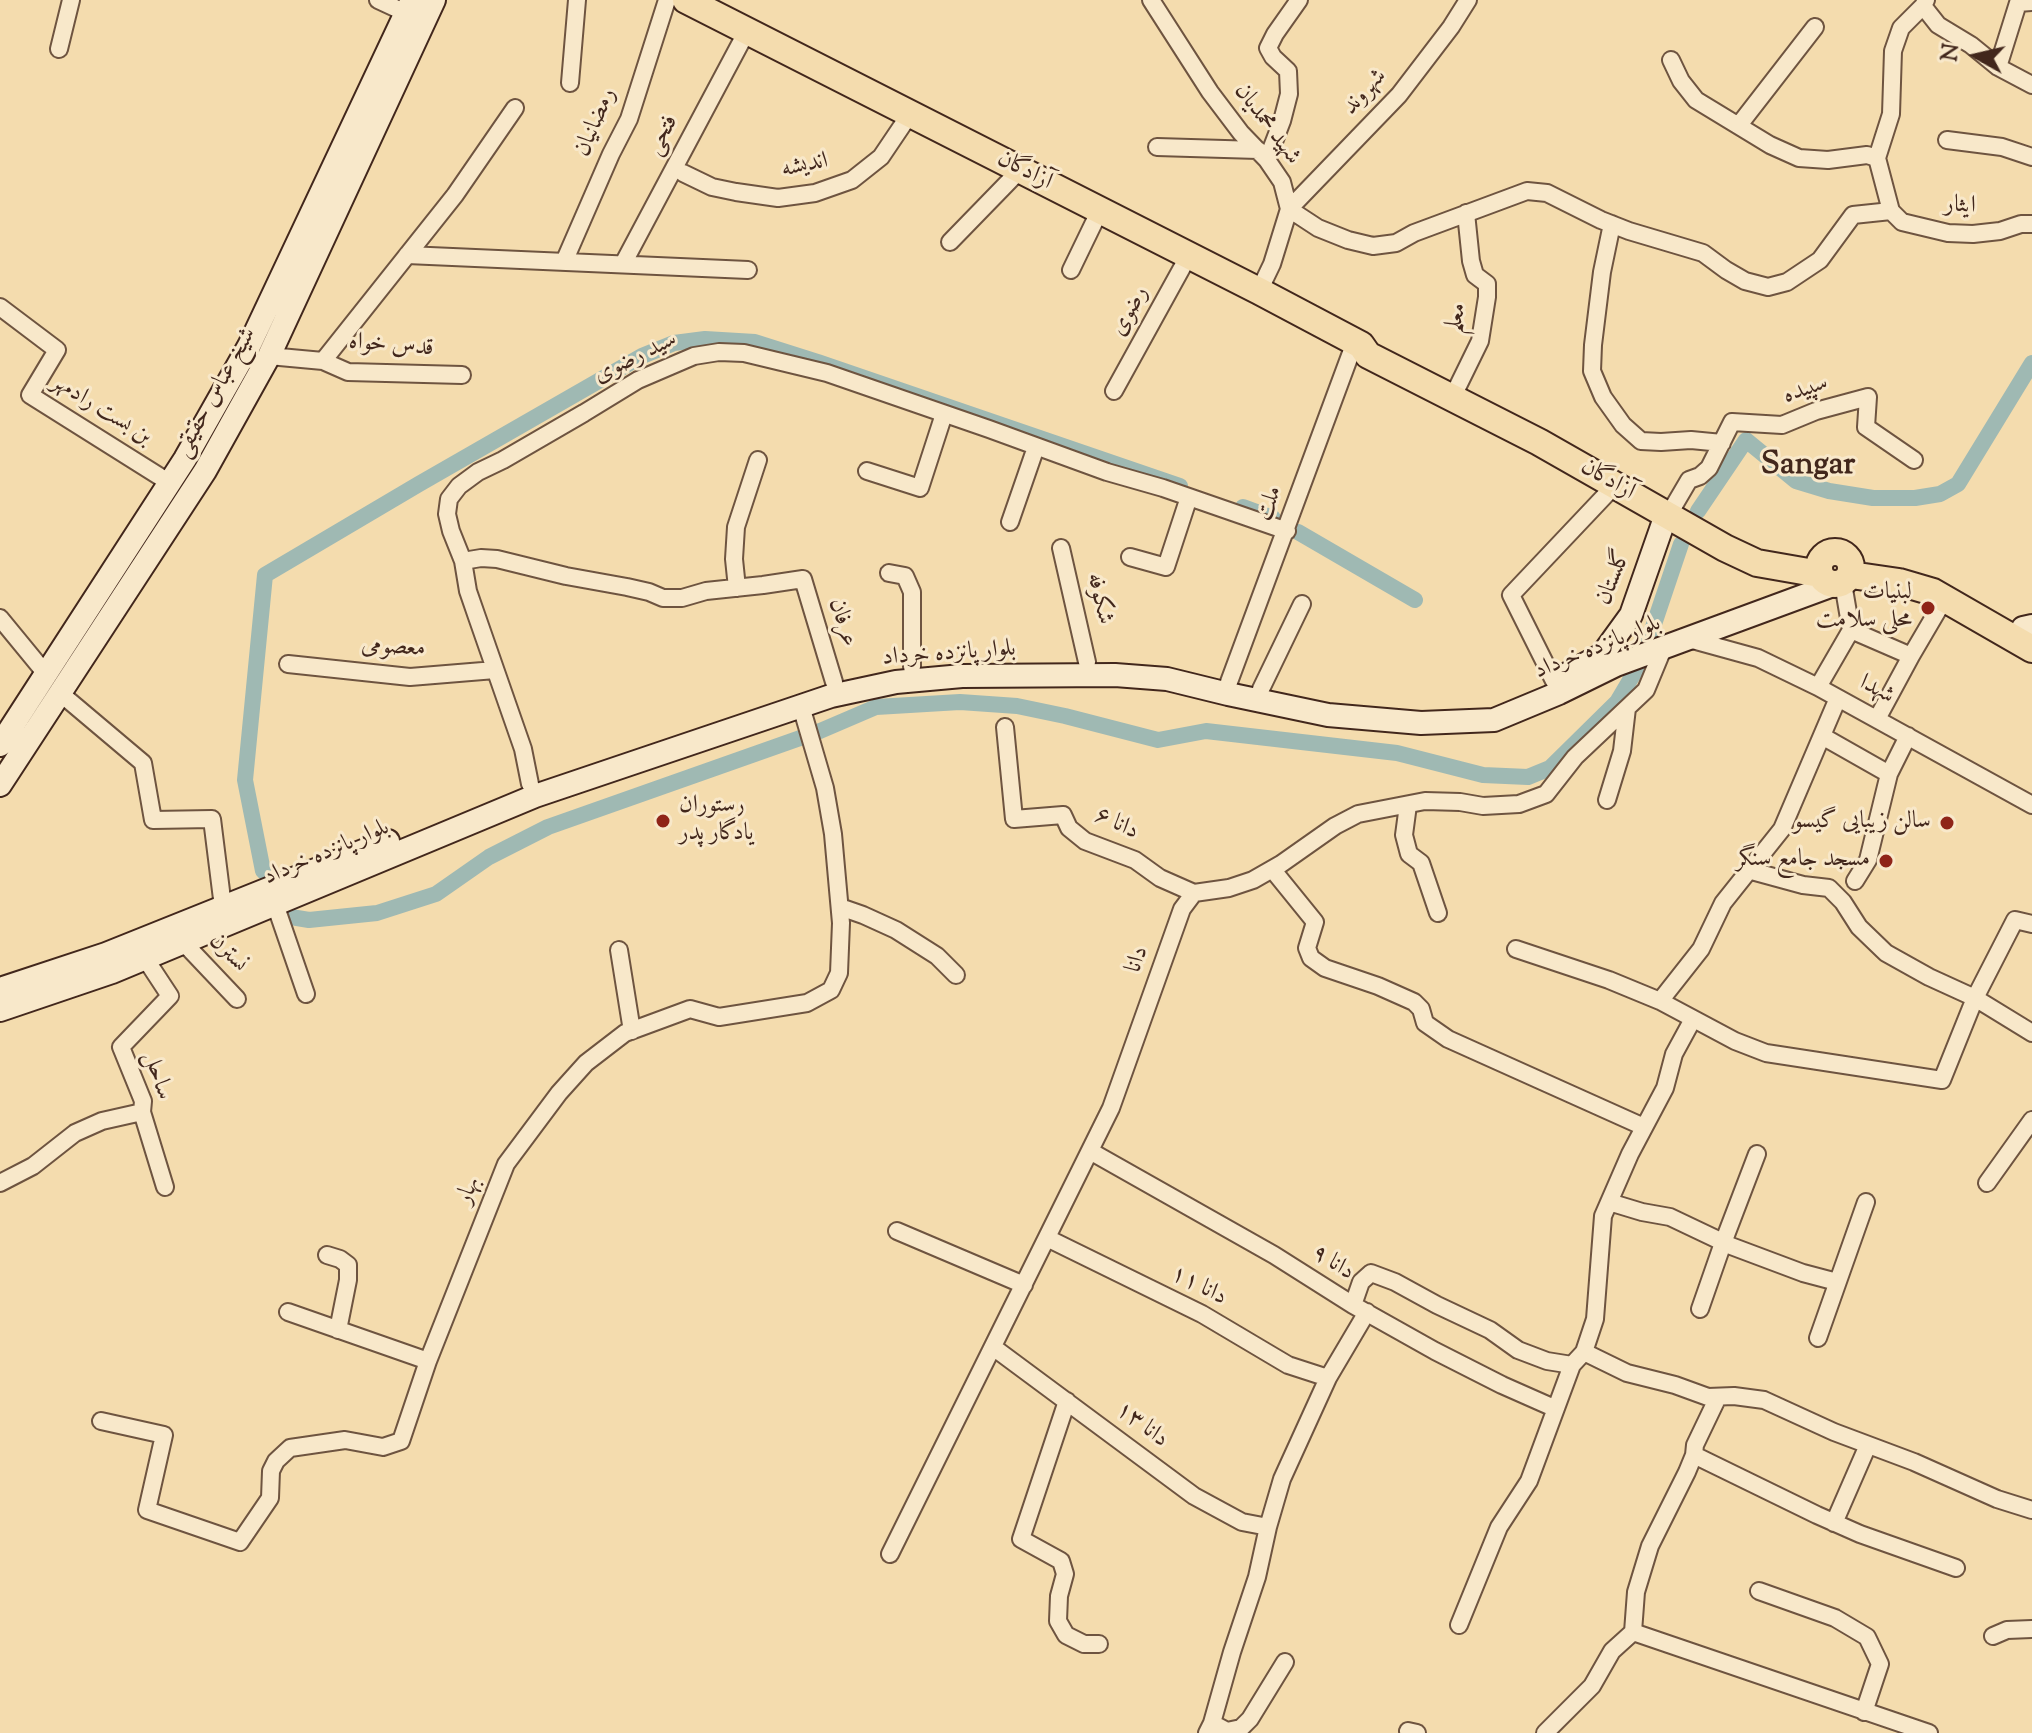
<!DOCTYPE html>
<html>
<head>
<meta charset="utf-8">
<style>
  body { margin:0 }
  #map { position:relative; width:2032px; height:1733px; overflow:hidden; background:#f4dcae; font-family:"Sorts Mill Goudy",serif }
  canvas { display:block }
  .north { position:absolute; left:1936px; top:16px; width:80px; height:80px; -webkit-text-stroke:6px #f8e8ca; paint-order:stroke; rotate:278deg; font-size:22px; font-weight:700; line-height:32px; text-align:center; color:#42271c }
  .north::after { content:''; display:block; margin:auto; width:28px; height:36px; background:#42271c; clip-path:polygon(50% 0,100% 100%,50% 72%,0 100%) }
</style>
</head>
<body>
<div id="map">
<canvas width="2032" height="1733"></canvas>
<div class="north">N</div>
</div>
<script>
const context = document.querySelector('canvas').getContext('2d');
context.lineJoin = 'round';
const poly = rows => new Path2D(rows.map(r => 'M' + r).join(''));
function strokePath(path, color, width, dash) { context.strokeStyle = color; context.lineWidth = width; context.lineCap = dash ? 'butt' : 'round'; context.setLineDash(dash || []); context.stroke(path); }
function label(font, color, halo, rows, align = 'center') {
  context.font = font + ' "Sorts Mill Goudy",Amiri,serif'; context.lineWidth = 6; context.setLineDash([]); context.textBaseline = 'middle'; context.strokeStyle = halo; context.fillStyle = color; for (const [text, x, y, turn = 0] of rows) {
    context.save(); context.translate(x, y); context.rotate((+turn || 0) * Math.PI / 180); context.textAlign = isNaN(turn) ? turn : align; if (halo) context.strokeText(text, 0, 0); context.fillText(text, 0, 0); context.restore();
  }
}
strokePath(poly([
  [1243,507,1273,518],
  [1698,511,1746,440,1796,481,1829,491,1873,498,1915,498,1940,494,1958,484,2032,363],
  [1298,532,1415,600],
  [1649,639,1681,544],
  [263,871,245,780,265,575,419,484,642,356,674,343,705,339,755,342,818,362,1180,486],
  [285,916,309,920,377,913,436,894,489,857,548,827,820,731,876,707,960,702,1017,706,1065,716,1158,740,1206,731,1397,753,1483,775,1528,777,1550,768,1617,702,1636,670]
]), '#9fb9b3', 16);
const street = poly([
  [378,0,406,13],
  [1151,0,1210,92,1241,133,1267,160,1282,182,1289,209,1272,264,1259,291],
  [1468,0,1451,27,1399,95,1289,209,1318,228,1348,240,1373,246,1396,243,1414,233,1527,191,1547,193,1601,220,1629,231,1703,253,1726,270,1745,281,1768,287,1787,282,1820,260,1853,215,1891,211],
  [1923,6,1938,25,1971,45,1998,67,2032,85],
  [59,49,71,0],
  [1671,60,1681,81,1696,100,1770,145,1799,158,1828,160,1867,155,1877,158,1891,211],
  [1998,67,2018,3,2032,2],
  [570,83,577,0],
  [1739,125,1815,27],
  [1947,140,2002,147,2032,157],
  [1157,147,1258,150],
  [1877,158,1891,114,1893,51,1901,28,1923,6,1926,0],
  [1267,160,1282,121,1289,94,1288,71,1273,57,1268,48,1275,34,1299,0],
  [683,173,712,187,736,192,778,198,815,193,852,180,881,157,910,114],
  [1891,211,1902,222,1948,233,1973,234,2000,231,2021,224,2032,224],
  [1612,224,1602,272,1593,345,1592,371,1603,397,1623,425,1641,441,1661,442,1691,440,1722,443],
  [950,242,1020,170],
  [407,255,748,270],
  [564,262,611,154,629,119,667,0],
  [623,264,747,31],
  [1071,270,1100,210],
  [0,307,57,350,30,395,170,483],
  [269,356,323,361,348,372,462,375],
  [323,361,455,195,515,108],
  [1457,388,1480,341,1487,297,1487,284,1475,275,1471,261,1466,213],
  [1114,391,1189,255],
  [867,471,920,488,944,414],
  [1672,509,1689,480,1700,476,1709,468,1732,422,1782,425,1816,411,1868,397,1866,427,1914,460],
  [1010,522,1036,447],
  [1061,548,1087,662],
  [1130,557,1166,567,1189,497],
  [463,561,481,558,497,559,566,576,627,587,649,592,663,598,682,598,706,591,763,585,803,579,834,682],
  [889,573,905,576,912,592,912,667],
  [1843,583,1851,630,1911,656],
  [737,588,734,559,736,527,758,460],
  [0,618,46,674],
  [1689,639,1758,658,1818,687,2032,805],
  [288,664,410,677,495,670],
  [1554,681,1511,595,1616,484],
  [1229,682,1355,342],
  [1818,687,1851,630],
  [1261,689,1302,604],
  [60,693,143,763,153,820,212,819,223,907],
  [1877,719,1911,656,1945,598],
  [1005,727,1014,819,1063,815,1069,828,1085,841,1135,860,1160,878,1194,893],
  [1822,736,1889,774],
  [530,784,523,749,477,617,468,591,463,561,451,531,447,514,449,499,459,486,478,472,503,460,584,413,638,380,694,356,719,352,744,353,827,373,989,429,1107,472,1163,488,1287,531],
  [1607,800,1622,751,1627,708],
  [1408,805,1404,835,1409,854,1421,863,1438,913],
  [1272,869,1315,922,1307,948,1311,958,1325,968,1378,986,1414,1002,1421,1009,1425,1023,1448,1039,1644,1127],
  [1748,870,1803,885,1829,888,1843,902,1859,927,1886,953,1929,977,1975,998,2032,1033],
  [1855,881,1868,860,1889,774,1908,736],
  [275,904,306,994],
  [840,907,863,915,896,930,937,956,956,975],
  [183,942,237,999],
  [1516,949,1609,980,1660,1001,1735,1041,1766,1053,1942,1080,1975,998,2015,920,2032,924],
  [619,950,632,1031],
  [145,958,170,996,121,1047,143,1101,142,1112,165,1187],
  [1660,1001,1701,949,1723,903,1782,829,1838,698],
  [1090,1151,1274,1255,1353,1305,1435,1351,1502,1385,1554,1408],
  [0,1183,33,1166,75,1133,102,1121,142,1112],
  [1987,1183,2032,1120],
  [1609,1202,1642,1212,1670,1217,1731,1246,1803,1273,1837,1282],
  [897,1231,1024,1285],
  [1047,1238,1202,1314,1288,1365,1328,1378],
  [327,1255,340,1259,348,1265,348,1280,338,1330],
  [1353,1305,1361,1282,1371,1273,1395,1282,1437,1305,1490,1330,1518,1350,1547,1361,1572,1365],
  [1700,1309,1723,1243,1757,1154],
  [288,1312,428,1361],
  [1818,1338,1866,1202],
  [993,1347,1194,1496,1242,1522,1268,1527],
  [1584,1352,1627,1373,1675,1385,1708,1397,1734,1396,1764,1400,1834,1432,1914,1462,1997,1499,2032,1510],
  [1067,1401,1021,1539,1061,1561,1065,1574,1059,1596,1058,1621,1066,1635,1084,1644,1099,1644],
  [101,1421,164,1435,147,1510,240,1542,270,1498,271,1471,276,1461,290,1448,345,1440,383,1447,401,1441,428,1361,506,1164,559,1093,586,1063,625,1033,690,1009,719,1017,807,1003,831,990,839,973,841,923,833,834,825,788,801,706],
  [1694,1455,1817,1515,1860,1534,1956,1568],
  [1834,1523,1868,1445],
  [890,1554,1111,1108,1182,909,1194,893,1229,888,1253,880,1281,864,1335,826,1358,814,1425,801,1460,802,1483,806,1519,804,1546,794,1575,757,1646,690,1663,649],
  [1759,1591,1835,1618,1867,1637,1880,1664,1864,1712],
  [1459,1625,1499,1527,1529,1481,1572,1365,1584,1352,1595,1319,1603,1216,1630,1154,1665,1088,1674,1054,1693,1019],
  [1633,1632,1929,1733],
  [1993,1636,2007,1630,2032,1629],
  [1212,1723,1227,1731,1241,1728,1250,1719,1285,1662],
  [1408,1731,1417,1733],
  [1207,1733,1212,1723,1232,1652,1257,1577,1268,1527,1282,1479,1328,1378,1367,1312],
  [1545,1733,1592,1686,1612,1651,1633,1632,1636,1592,1650,1546,1687,1472,1694,1455,1695,1445,1718,1397]
]);
const secondary = poly([
  [2023,628,2032,626],
  [1569,673,1602,655,1631,615,1666,515],
  [0,745,185,459,249,346,412,0],
  [0,785,205,471,269,356,434,0],
  [0,989,106,954,388,841],
  [0,1010,112,972,535,796,831,696,896,682,962,676,1115,675,1167,679,1228,694,1328,715,1421,723,1494,720,1559,693,1616,665,1833,585]
]);
const primary = poly([
  [686,0,1259,291,1361,345,1368,355,1539,442,1725,548,1757,563,1820,574],
  '1819 568a16 16 0 1 1 32 0a16 16 0 1 1-32 0Z',
  [1851,575,1899,582,1933,592,2032,649]
]);
strokePath(street, '#6e5440', 20);
strokePath(secondary, '#42271c', 26);
strokePath(primary, '#42271c', 30);
strokePath(street, '#f8e8ca', 16);
strokePath(secondary, '#f8e8ca', 22);
strokePath(primary, '#f4dcae', 26);
for (const [x, y, r, color] of [
  [1928,608,8,"#8f2418"],
  [663,821,8,"#8f2418"],
  [1947,823,8,"#8f2418"],
  [1886,861,8,"#8f2418"]
]) { const dot = new Path2D(); dot.arc(x, y, r, 0, 2 * Math.PI); context.fillStyle = color; context.fill(dot); strokePath(dot, '#f8e8ca', 3); }
label('24px', '#42271c', '#f8e8ca', [
  ["شهروند",1366,93,-48],
  ["رمضانیان",597,123,-67],
  ["شهید محمدیان",1266,125,53],
  ["فتحی",664,136,-62],
  ["اندیشه",805,167,-12],
  ["آزادگان",1024,172,27],
  ["ایثار",1960,207,3],
  ["رضوی",1131,312,-61],
  ["معلم",1458,318,-78],
  ["قدس خواه",391,347,5],
  ["سید رضوی",636,359,-26],
  ["سپیده",1806,391,-19],
  ["شیخ عباس حقیقی",217,393,-61],
  ["بن بست رادمهر",101,411,32],
  ["آزادگان",1607,481,30],
  ["ملت",1271,504,-70],
  ["گلستان",1615,578,-68],
  ["شکوفه",1098,599,77],
  ["عرفان",841,623,73],
  ["معصومی",393,649,3],
  ["بلوار پانزده خرداد",1598,649,-22],
  ["بلوار پانزده خرداد",949,655,-4],
  ["شهدا",1876,691,28],
  ["دانا ۶",1116,825,25],
  ["بلوار پانزده خرداد",327,854,-23],
  ["نسترن",227,954,46],
  ["دانا",1139,960,-71],
  ["ساحل",156,1076,72],
  ["بهار",470,1191,-68],
  ["دانا ۹",1332,1264,32],
  ["دانا ۱۱",1198,1287,27],
  ["دانا ۱۳",1141,1426,37]
]);
label('24px', '#42271c', '#f8e8ca', [
  ["لبنیات",1912,594],
  ["محلی سلامت",1912,622],
  ["رستوران",679,807,"left"],
  ["یادگار پدر",679,835,"left"],
  ["سالن زیبایی گیسو",1931,823],
  ["مسجد جامع سنگر",1870,861]
], 'right');
label('bold 32px', '#42271c', '#f8e8ca', [
  ["Sangar",1808,468]
]);
</script>
</body>
</html>
